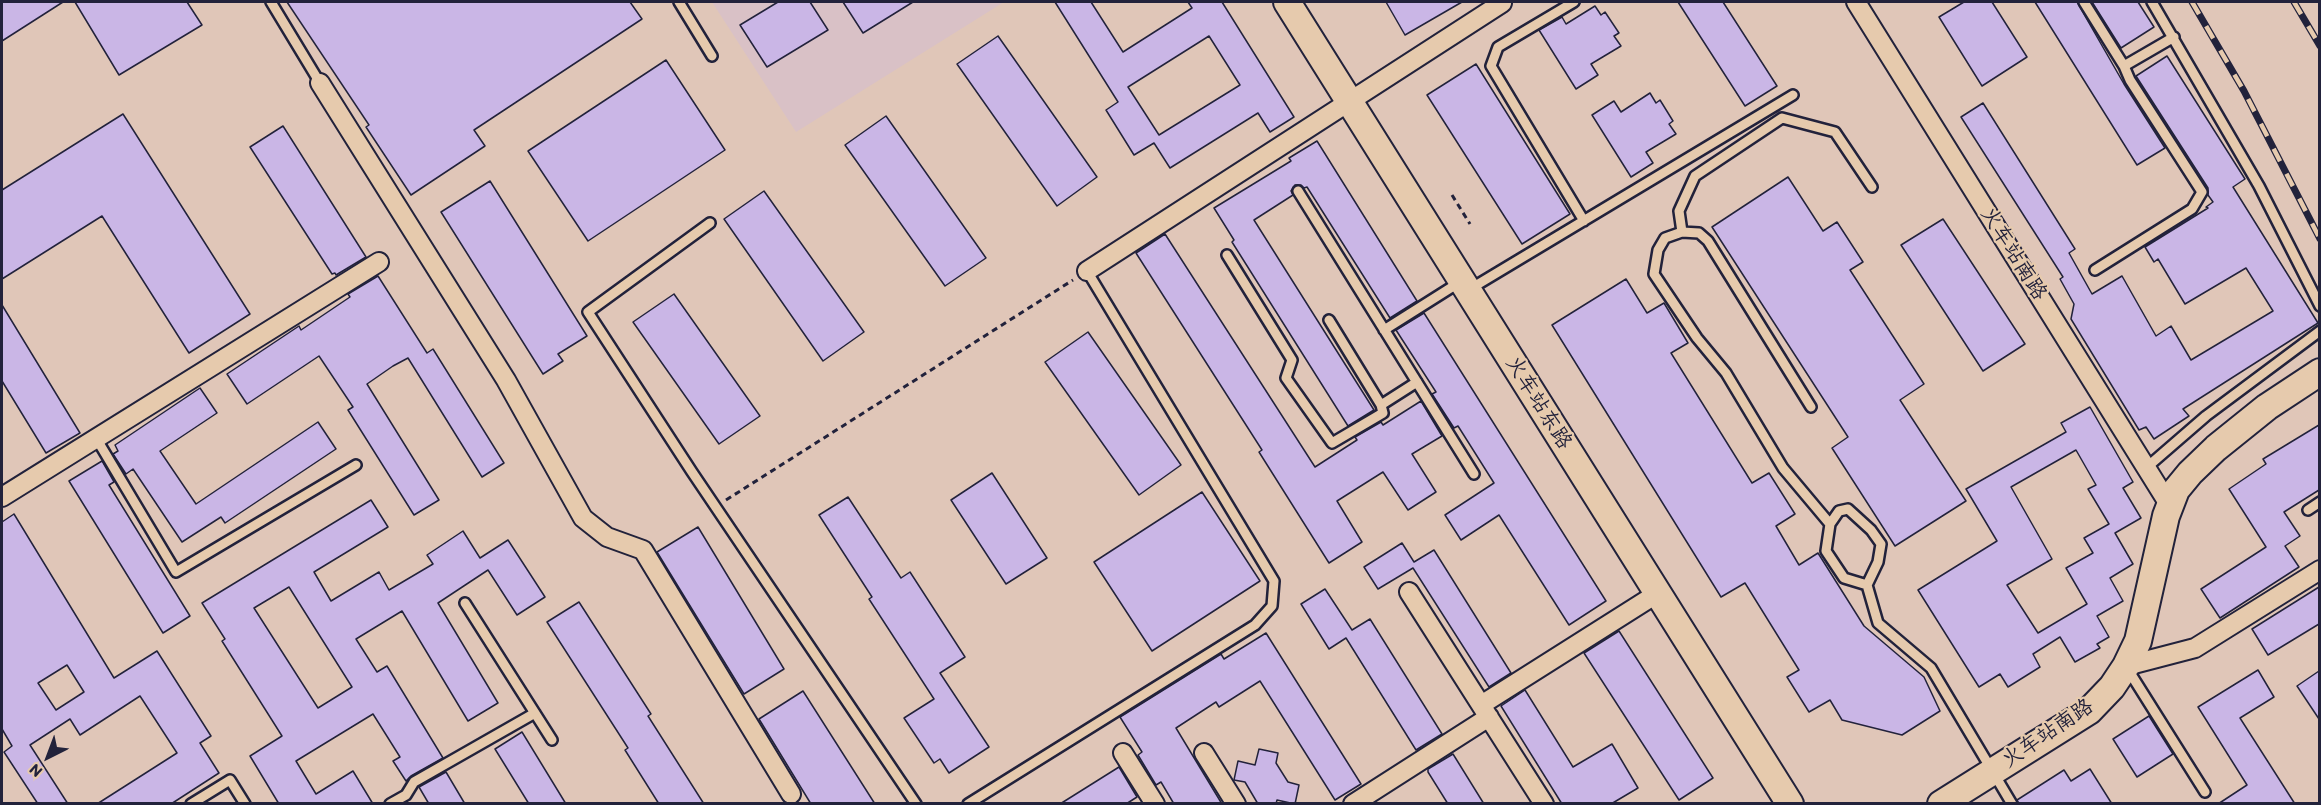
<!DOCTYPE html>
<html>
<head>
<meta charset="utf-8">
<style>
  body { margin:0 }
  #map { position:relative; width:2321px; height:805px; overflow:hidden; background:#e0c6b8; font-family:Itim,sans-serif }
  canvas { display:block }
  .frame { position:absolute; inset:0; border:3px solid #22223b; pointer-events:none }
  .north { position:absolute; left:18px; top:727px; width:60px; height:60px; -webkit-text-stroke:4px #e6caad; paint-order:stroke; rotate:222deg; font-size:16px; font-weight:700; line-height:24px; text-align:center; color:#22223b }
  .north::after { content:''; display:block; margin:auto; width:21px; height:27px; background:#22223b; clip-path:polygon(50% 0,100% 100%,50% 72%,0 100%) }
</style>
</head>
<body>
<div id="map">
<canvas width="2321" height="805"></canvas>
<div class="frame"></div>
<div class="north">N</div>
</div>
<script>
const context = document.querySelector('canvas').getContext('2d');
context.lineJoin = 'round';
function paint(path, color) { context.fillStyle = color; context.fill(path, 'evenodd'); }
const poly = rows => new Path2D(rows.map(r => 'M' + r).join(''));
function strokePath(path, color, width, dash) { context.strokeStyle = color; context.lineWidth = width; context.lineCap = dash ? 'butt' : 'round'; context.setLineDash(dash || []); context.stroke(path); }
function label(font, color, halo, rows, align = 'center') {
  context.font = font + ' Itim,"LXGW WenKai TC",sans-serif'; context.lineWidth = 4.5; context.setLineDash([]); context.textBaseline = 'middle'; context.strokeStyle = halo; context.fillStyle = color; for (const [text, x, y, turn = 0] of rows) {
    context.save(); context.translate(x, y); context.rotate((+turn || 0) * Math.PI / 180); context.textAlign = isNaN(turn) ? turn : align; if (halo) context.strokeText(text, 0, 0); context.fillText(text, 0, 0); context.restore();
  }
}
paint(poly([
  [712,2,1004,2,796,132]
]), '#d9c1c6');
const building = poly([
  [2,2,63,2,2,41,2,2],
  [75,2,187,2,202,25,119,75,75,2],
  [287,2,630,2,642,19,474,130,485,146,411,195,366,127,369,125,287,2],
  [778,2,810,2,828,30,767,67,740,25,778,2],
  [843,2,913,2,863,33,843,2],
  [1055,2,1091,2,1123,52,1192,8,1188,2,1222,2,1294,117,1270,132,1258,113,1170,168,1154,143,1134,155,1106,110,1118,102,1055,2],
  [1209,36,1240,85,1159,135,1128,87,1209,36],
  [1386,2,1462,2,1405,35,1386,2],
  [1678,2,1723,2,1777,86,1745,106,1678,2],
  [1964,2,1992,2,2027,57,1982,86,1939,17,1964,2],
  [2035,2,2077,2,2124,84,2165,148,2137,165,2035,2],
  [2092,2,2138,2,2154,27,2121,48,2092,2],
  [1595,6,1601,15,1605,12,1619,33,1614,36,1621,46,1591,64,1598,75,1576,89,1539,30,1562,17,1566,24,1595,6],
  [998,36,1097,177,1057,206,957,64,998,36],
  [2167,56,2245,179,2233,187,2318,323,2183,409,2189,416,2154,439,2146,427,2139,430,2071,319,2074,304,2060,279,2063,277,1961,117,1983,103,2075,249,2069,253,2092,294,2122,276,2156,336,2171,326,2191,360,2273,311,2246,268,2185,304,2158,259,2154,262,2145,247,2208,208,2206,207,2213,202,2208,195,2208,188,2136,76,2167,56],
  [666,60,725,150,588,241,528,151,666,60],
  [1476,64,1570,214,1522,244,1427,95,1476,64],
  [1650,93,1656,103,1660,100,1673,121,1669,124,1676,134,1646,152,1653,163,1631,177,1592,115,1614,101,1621,112,1650,93],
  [123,114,250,314,189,353,102,216,2,279,2,190,123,114],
  [886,116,986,258,945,286,845,145,886,116],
  [283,126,366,257,336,275,335,273,332,274,250,147,283,126],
  [1317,141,1417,301,1390,318,1307,187,1304,188,1301,185,1295,185,1291,191,1293,195,1254,220,1374,410,1348,426,1232,242,1234,240,1214,208,1291,161,1289,158,1317,141],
  [1788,177,1823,231,1837,222,1863,262,1850,270,1924,384,1900,400,1966,501,1895,546,1832,448,1848,437,1712,227,1788,177],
  [490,181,587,336,558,354,563,361,543,374,441,212,490,181],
  [764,191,864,332,823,361,724,219,764,191],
  [1943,219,2025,344,1983,371,1901,245,1943,219],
  [1165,234,1315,467,1357,440,1355,437,1381,422,1383,425,1421,401,1442,436,1412,454,1436,492,1408,510,1383,472,1337,501,1362,542,1329,563,1259,452,1262,450,1136,253,1165,234],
  [378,276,427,353,433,349,504,463,482,477,408,358,393,366,367,384,439,500,414,515,348,410,353,407,319,356,247,404,227,374,299,326,301,330,350,297,348,294,378,276],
  [1626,279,1647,313,1664,303,1688,343,1671,353,1752,483,1769,473,1795,514,1776,526,1799,565,1818,553,1864,626,1924,677,1940,711,1902,735,1842,720,1830,700,1809,712,1787,677,1799,670,1745,583,1721,597,1552,325,1626,279],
  [674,294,760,416,719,444,633,322,674,294],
  [2,305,80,433,46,453,2,381,2,305],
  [1424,313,1606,601,1569,625,1499,515,1461,540,1445,515,1494,483,1458,426,1454,428,1432,394,1436,392,1396,330,1424,313],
  [1088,332,1181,465,1139,495,1045,362,1088,332],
  [200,388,217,413,160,451,196,504,318,422,336,449,225,523,221,517,182,542,133,469,126,474,113,454,118,451,115,445,200,388],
  [2090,407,2133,482,2123,488,2141,518,2115,533,2133,564,2110,578,2123,601,2097,616,2109,637,2097,644,2100,648,2075,662,2060,637,2033,654,2040,667,2008,687,2000,674,1979,687,1918,590,1997,541,1966,489,2066,432,2061,423,2090,407],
  [2076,450,2096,485,2088,489,2109,524,2084,538,2093,553,2066,568,2087,604,2038,633,2007,585,2052,559,2011,487,2076,450],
  [2319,425,2319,490,2284,512,2300,536,2285,546,2299,567,2220,618,2201,589,2266,547,2229,489,2266,464,2263,459,2319,425],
  [102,461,114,482,109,485,190,616,163,633,69,481,102,461],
  [992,473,1047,558,1006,584,951,500,992,473],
  [1202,492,1260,581,1152,651,1094,562,1202,492],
  [848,497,901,578,910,572,965,657,940,673,989,747,949,773,940,759,934,763,904,718,934,699,869,599,872,597,819,515,848,497],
  [371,500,388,527,314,572,331,601,379,572,389,590,433,564,427,555,463,531,480,558,508,540,545,597,517,615,488,570,438,603,498,703,468,721,402,611,356,639,377,672,387,666,443,758,411,776,406,781,393,761,400,757,373,714,296,761,316,794,353,771,373,804,279,804,250,756,282,736,222,641,225,639,202,603,371,500],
  [289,587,352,687,318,708,254,608,289,587],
  [14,514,114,678,157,651,211,736,200,743,219,773,171,804,97,804,177,753,140,696,80,735,70,719,30,745,68,804,38,804,4,752,12,746,2,729,2,522,14,514],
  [67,665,84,692,56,710,38,683,67,665],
  [698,527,784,669,744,694,657,552,698,527],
  [1402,543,1414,562,1434,550,1511,673,1489,687,1413,568,1378,589,1364,567,1402,543],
  [2319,587,2319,624,2268,655,2252,629,2319,587],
  [1325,589,1352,630,1370,619,1442,734,1416,750,1346,638,1329,649,1301,604,1325,589],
  [579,602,651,714,648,716,704,804,659,804,625,750,628,748,547,622,579,602],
  [1619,631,1713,778,1679,800,1584,653,1619,631],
  [1266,633,1361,784,1335,800,1260,681,1219,707,1216,702,1176,728,1222,804,1174,804,1161,782,1156,785,1138,755,1142,752,1120,717,1221,654,1224,659,1266,633],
  [2258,670,2274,697,2240,718,2295,804,2218,804,2247,785,2198,707,2258,670],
  [2319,671,2319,719,2297,686,2319,671],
  [1525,690,1573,767,1612,744,1638,788,1611,804,1562,804,1501,706,1525,690],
  [803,691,875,804,811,804,759,719,803,691],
  [2149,716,2173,754,2137,777,2113,739,2149,716],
  [522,732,566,804,529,804,495,749,522,732],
  [1259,749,1278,753,1276,763,1288,782,1299,785,1295,804,1277,800,1276,804,1258,804,1245,782,1234,780,1238,761,1255,765,1259,749],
  [1453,754,1484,804,1448,804,1428,772,1428,769,1453,754],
  [1119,767,1137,797,1126,804,1060,804,1119,767],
  [2090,769,2112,804,2019,804,2017,800,2064,770,2071,781,2090,769],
  [446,772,465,804,429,804,419,787,446,772]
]);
paint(building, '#cab6e6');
strokePath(building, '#22223b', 1.5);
const service = poly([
  [271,2,320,83],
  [679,2,712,56],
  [1574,2,1498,47,1491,66,1584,221],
  [2084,2,2124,66,2174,37],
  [2152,2,2259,186,2320,306],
  [1298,191,1474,474],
  [710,223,588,312,692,472,916,804],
  [1682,232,1679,211,1695,176,1782,118,1835,132,1872,187],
  [1227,255,1292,360,1286,378,1332,443,1383,413,1381,405,1329,320],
  [2095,270,2192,209,2202,192,2130,80,2124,66],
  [1470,289,1793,95],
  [1384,330,1460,282],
  [1381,405,1417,382],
  [1811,407,1708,241,1699,233,1682,232,1665,238,1658,250,1654,274,1697,338,1726,373,1783,468,1830,524],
  [96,438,176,572,356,465],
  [2146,468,2206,416,2320,331],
  [2308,510,2320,502],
  [1867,585,1844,578,1826,551,1830,524,1839,511,1848,509,1871,530,1881,544,1878,562,1867,585,1878,623,1931,668,2012,804],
  [465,603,552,740],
  [2127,668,2205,792],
  [191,804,230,780,245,804],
  [390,804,406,795,414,782,535,713],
  [968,804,1255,625,1272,606,1274,581,1087,271]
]);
const minor = poly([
  [1856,2,2170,506],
  [320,83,506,380,583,518,607,537,643,550,791,794],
  [1087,271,1502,3],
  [2,497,379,262],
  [1409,592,1544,804],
  [2126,666,2195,648,2320,570],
  [1481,705,1658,593],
  [1123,753,1155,804],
  [1204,753,1236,804],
  [1353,804,1489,717]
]);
const secondary = poly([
  [1287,2,1790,804],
  [1941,804,2089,711,2112,687,2126,666,2138,641,2166,516,2176,490,2190,473,2216,448,2267,407,2320,372]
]);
strokePath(service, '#22223b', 14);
strokePath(minor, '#22223b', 22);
strokePath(secondary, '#22223b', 30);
strokePath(poly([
  [1452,195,1470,224],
  [726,500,1073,280]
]), '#22223b', 3, [6, 4.5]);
strokePath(service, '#e6caad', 9);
strokePath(minor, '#e6caad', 18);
strokePath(secondary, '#e6caad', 26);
const rail = poly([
  [2192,2,2244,91,2320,239],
  [2294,2,2320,46]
]);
strokePath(rail, '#22223b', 7);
strokePath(rail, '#e6caad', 4.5, [14]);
label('21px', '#22223b', '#e6caad', [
  ["火车站南路",2013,254,58],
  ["火车站东路",1538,403,58],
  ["火车站南路",2048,734,-34]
]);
</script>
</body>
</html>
